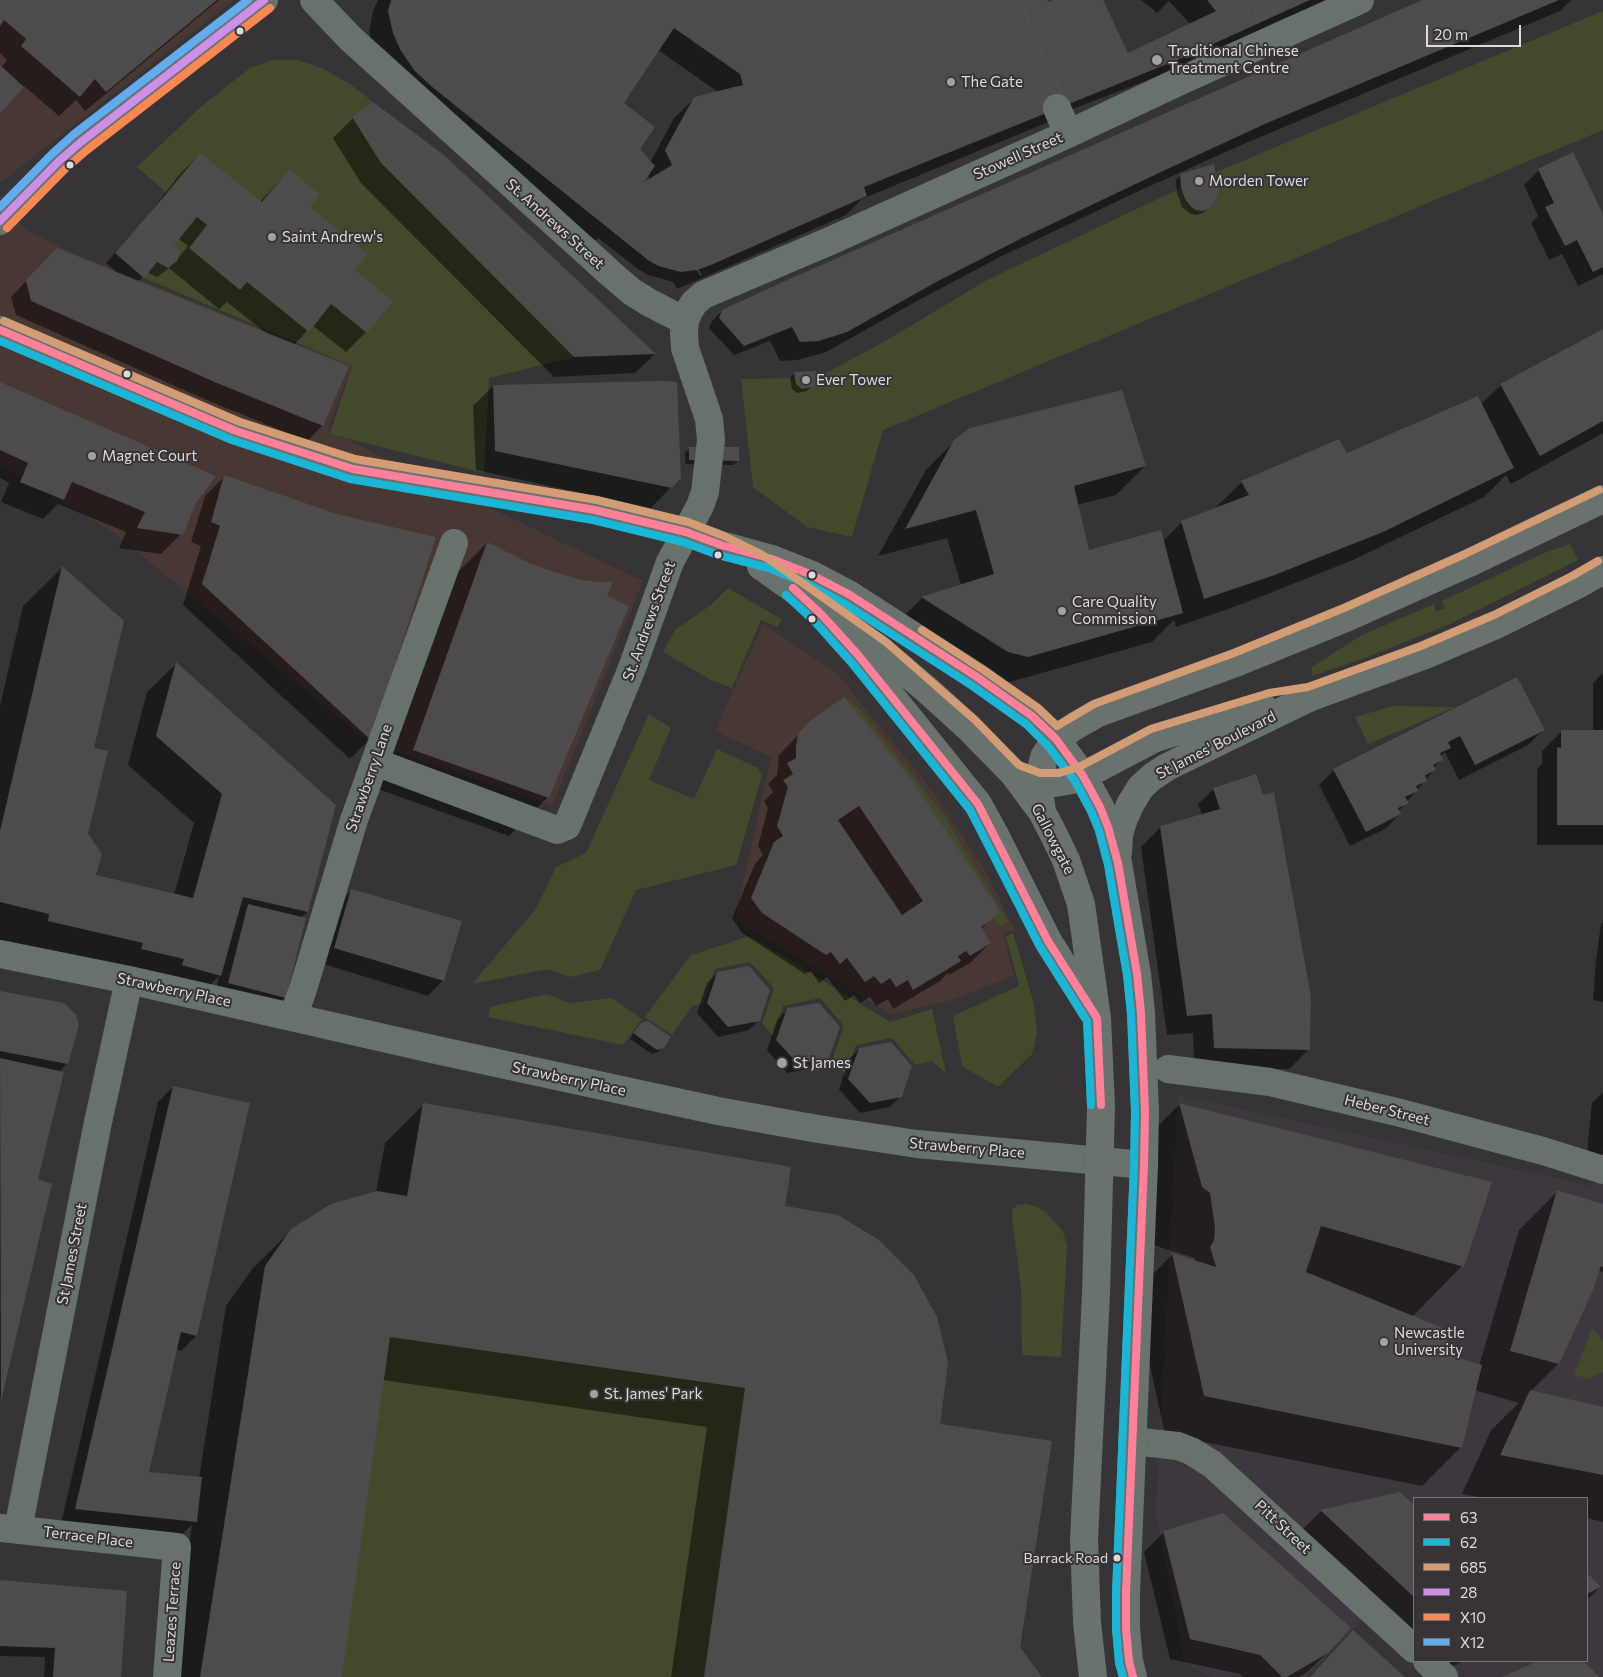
<!DOCTYPE html>
<html>
<head>
<meta charset="utf-8">
<style>
  body { margin:0 }
  #map { position:relative; width:1603px; height:1677px; overflow:hidden; background:#363436; font-family:Commissioner,sans-serif }
  canvas { display:block }
  .legend { position:absolute; left:1413px; top:1497px; width:175px; height:165px; box-sizing:border-box; background:#373337; border:1px solid #797679; margin:0; padding:6px 9px; list-style:none; font-size:15px; color:#dddbdd }
  .legend li { display:flex; align-items:center; gap:10px; height:25px }
  .legend b { width:25px; border:1px solid #797679 }
  .scale { position:absolute; left:1426px; top:25px; width:95px; height:22px; box-sizing:border-box; border:2px solid #dddbdd; border-top:0; padding-left:6px; font-size:15px; line-height:18px; white-space:nowrap; color:#dddbdd; -webkit-text-stroke:4px #373337; paint-order:stroke }
</style>
</head>
<body>
<div id="map">
<canvas width="1603" height="1677"></canvas>
<ul class="legend">
<li><b style="height:6px;background:#ff8098"></b>63</li>
<li><b style="height:6px;background:#1ab6d8"></b>62</li>
<li><b style="height:6px;background:#d39c74"></b>685</li>
<li><b style="height:6px;background:#ce8fe9"></b>28</li>
<li><b style="height:6px;background:#f88751"></b>X10</li>
<li><b style="height:6px;background:#60acee"></b>X12</li>
</ul>
<div class="scale">20 m</div>
</div>
<script>
const context = document.querySelector('canvas').getContext('2d');
context.lineJoin = 'round';
function paint(path, color) { context.fillStyle = color; context.fill(path, 'evenodd'); }
const poly = rows => new Path2D(rows.map(r => 'M' + r).join(''));
function strokePath(path, color, width, dash) { context.strokeStyle = color; context.lineWidth = width; context.lineCap = dash ? 'butt' : 'round'; context.setLineDash(dash || []); context.stroke(path); }
function label(font, color, halo, rows, align = 'center') {
  context.font = font + ' Commissioner,sans-serif'; context.lineWidth = 4; context.setLineDash([]); context.textBaseline = 'middle'; context.strokeStyle = halo; context.fillStyle = color; for (const [text, x, y, turn = 0] of rows) {
    context.save(); context.translate(x, y); context.rotate((+turn || 0) * Math.PI / 180); context.textAlign = isNaN(turn) ? turn : align; if (halo) context.strokeText(text, 0, 0); context.fillText(text, 0, 0); context.restore();
  }
}
paint(poly([
  [0,0,234,0,0,183],
  [0,201,26,230,62,248,352,366,327,430,643,581,552,806,369,742,114,533,0,464],
  [763,624,836,672,935,794,987,873,1015,930,1003,933,1014,976,952,1000,891,1014,735,920,771,757,715,731]
]), '#483733');
paint(poly([
  [1178,1095,1592,1186,1603,1144,1603,1677,1452,1677,1433,1661,1587,1661,1587,1498,1414,1498,1414,1645,1372,1610,1307,1677,1211,1677,1185,1663,1156,1513]
]), '#3f373f');
paint(poly([
  [1603,11,1603,130,883,430,852,537,807,527,753,487,741,379,795,378,796,384,799,387,802,389,810,388,816,383,817,378,887,340,987,280,1181,188,1186,202,1190,206,1196,210,1211,208,1216,200,1219,191,1216,172],
  [272,60,297,60,322,68,350,84,373,102,352,117,381,163,574,357,489,378,484,473,330,434,352,366,144,278,167,193,137,167,202,106,250,68],
  [1570,544,1578,560,1450,624,1365,658,1312,676,1312,667,1362,635,1434,604,1436,612,1445,608,1442,601,1544,553],
  [728,588,781,619,778,627,761,620,732,688,711,680,663,652,675,630,711,605],
  [844,697,859,708,943,814,1008,921,1000,926,993,919,1000,911],
  [1393,706,1456,707,1368,744,1355,717],
  [649,714,671,728,649,780,694,799,717,749,758,768,762,776,736,865,636,890,600,970,570,977,548,969,472,984,536,909,556,867,586,853],
  [1013,933,1034,1004,1037,1033,1032,1054,998,1087,962,1066,953,1016,1019,986,1006,936],
  [750,936,890,1022,932,1009,946,1073,931,1061,915,1065,892,1038,856,1045,846,1075,832,1060,844,1026,820,998,783,1006,773,1036,762,1023,774,988,750,962,715,969,703,1003,692,1006,672,1035,645,1017,691,955],
  [547,994,569,1003,612,998,642,1019,623,1045,488,1017,490,1007],
  [423,1103,791,1167,785,1206,838,1215,914,1275,937,1317,948,1363,940,1424,1052,1441,1020,1647,1042,1677,200,1677,265,1266,291,1229,331,1204,377,1191,407,1196],
  [1025,1204,1035,1206,1046,1212,1063,1232,1067,1246,1061,1357,1022,1355,1021,1290,1012,1216,1013,1209,1017,1205],
  [1592,1328,1603,1341,1603,1372,1589,1379,1574,1375]
]), '#434a2b');
paint(poly([
  [0,0,219,0,85,111,76,100,59,116,24,86,0,113,0,66,1,68,7,60,0,53],
  [378,0,1046,0,1047,3,1057,0,1102,0,1128,55,1190,24,1169,1,1157,13,1141,0,1328,0,1267,26,1262,31,1162,77,1160,75,1068,111,1063,116,862,199,846,215,677,289,673,282,648,275,638,269,598,238,588,248,374,54,369,32,373,11],
  [658,50,718,92,695,98,674,118,650,163,638,149,622,103],
  [648,174,650,180,640,186],
  [645,186,648,186,702,275,700,276],
  [1423,0,1571,0,1560,11,1246,143,1141,190,1000,257,917,301,826,352,798,360,780,361,770,341,734,355,709,328,712,321,722,311],
  [373,103,655,354,635,373,554,377,361,183,333,138,353,118],
  [200,154,260,202,289,170,308,207,353,270,391,301,366,332,346,352,312,325,294,345,347,367,322,426,307,441,202,398,16,315,11,297,42,264,117,273,106,263,149,214,180,174],
  [178,238,188,246,176,261,173,245],
  [169,268,219,309,227,302,266,333,138,282,147,272,157,277],
  [1539,170,1603,217,1603,274,1578,286,1562,254,1549,260,1531,223,1538,216,1524,185],
  [1180,176,1210,207,1205,212,1197,215,1191,214,1182,207,1177,193,1176,180],
  [1603,331,1603,433,1511,484,1506,475,1484,497,1353,560,1242,604,1176,627,1174,620,1152,642,999,685,894,626,922,598,961,585,947,538,878,556,926,470,955,441,1145,466,1116,495,1077,505,1088,551,1162,542,1182,522,1214,509,1242,482,1346,454,1481,404,1501,385],
  [795,373,812,386,807,391,797,393,792,389,790,378],
  [0,384,195,503,181,534,161,554,119,548,126,532,58,504,43,519,1,502,9,483,0,478],
  [493,386,671,487,651,508,476,470,473,406],
  [690,448,738,461,733,465,685,464,685,453],
  [225,476,336,515,370,739,350,759,183,605,201,546,191,542,205,496],
  [487,543,531,566,606,596,548,797,509,836,375,788,448,582],
  [62,568,93,749,86,834,95,876,174,895,194,823,128,765,147,692,176,664,307,912,300,918,285,997,270,1012,214,998,219,976,191,1004,0,950,0,706,23,606],
  [1603,673,1603,845,1537,845,1537,769,1542,764,1542,751,1562,731,1593,731,1593,683],
  [1517,678,1543,730,1528,745,1459,780,1445,752,1440,757,1441,760,1433,768,1434,770,1398,812,1400,814,1385,829,1350,846,1319,785,1334,770],
  [811,722,992,918,981,929,990,943,970,963,949,975,948,973,940,981,893,1009,888,999,876,1006,870,997,860,1003,854,995,845,1001,827,977,819,983,811,971,805,974,742,933,732,918,755,864,763,855,758,846,768,808,764,801,773,792,768,784,777,775,779,755],
  [1214,789,1309,1049,1289,1069,1194,1068,1193,1033,1167,1035,1141,847,1161,827,1202,815,1198,804],
  [352,890,443,980,428,996,320,963,337,905],
  [1603,922,1603,1002,1593,1000,1596,960,1601,924],
  [717,973,759,1020,749,1030,718,1037,697,1013,707,983],
  [0,992,67,1063,59,1072,37,1179,51,1184,0,1399],
  [787,1010,828,1057,818,1067,787,1073,767,1050,777,1020],
  [636,1029,663,1047,658,1052,652,1054,630,1039],
  [859,1049,901,1096,890,1107,860,1113,839,1089,849,1059],
  [173,1087,196,1336,181,1351,176,1349,148,1473,199,1478,226,1306,252,1269,292,1230,376,1192,385,1143,424,1104,783,1207,938,1425,1019,1647,1040,1677,671,1677,707,1427,383,1380,341,1677,168,1677,192,1525,180,1536,61,1524,158,1102],
  [1603,1092,1603,1180,1588,1176,1588,1140,1592,1103],
  [1180,1104,1462,1266,1412,1317,1441,1354,1479,1366,1519,1230,1558,1191,1603,1205,1603,1272,1598,1271,1558,1364,1530,1392,1603,1408,1603,1522,1587,1518,1587,1498,1484,1498,1462,1494,1491,1430,1519,1403,1474,1390,1460,1448,1422,1486,1165,1434,1134,1293,1172,1255,1194,1262,1195,1258,1156,1246,1148,1241,1126,1158],
  [1400,1494,1414,1507,1414,1636,1301,1531,1321,1511],
  [1164,1532,1327,1653,1306,1673,1299,1677,1243,1677,1240,1674,1170,1659,1144,1552],
  [1587,1574,1600,1587,1587,1600],
  [0,1581,120,1677,44,1677,45,1657,0,1656],
  [1441,1661,1464,1661,1449,1668]
]), '#0007');
paint(poly([
  [0,0,217,0,106,92,95,79,80,97,21,46,26,39,4,20,0,26],
  [391,0,1047,0,1048,2,1053,0,1103,0,1128,53,1216,11,1207,0,1310,0,1182,58,864,187,867,196,711,265,697,270,681,272,658,266,648,260,431,86,414,70,400,49,393,33,388,11],
  [674,28,740,74,743,85,694,97,665,150,672,165,644,182,655,166,640,149,655,127,624,103],
  [1422,0,1559,0,1267,123,1163,171,1022,238,938,281,847,332,819,341,800,342,792,327,744,346,719,318,722,310,776,285],
  [0,65,24,87,0,114],
  [373,102,444,155,656,354,574,357,381,163,352,117],
  [1573,152,1603,214,1603,267,1593,272,1577,240,1565,246,1545,207,1554,203,1538,169],
  [200,153,262,202,289,169,320,194,310,207,368,254,355,270,393,301,367,333,331,304,309,332,247,282,240,290,189,248,207,225,197,217,174,245,180,251,177,261,168,268,157,262,144,278,115,253,167,193],
  [1214,164,1219,191,1218,196,1211,208,1203,211,1196,210,1190,206,1185,199,1181,188,1180,174],
  [57,248,349,366,323,426,217,383,31,301,26,280],
  [1603,329,1603,421,1540,456,1500,384],
  [816,371,816,383,813,387,802,389,796,384,794,372],
  [662,381,677,382,681,478,672,488,495,451,493,385],
  [0,382,216,476,196,503,183,535,137,528,145,512,72,482,64,500,20,482,28,463,0,450],
  [1122,390,1146,466,1074,486,1089,550,1161,530,1183,613,1028,657,1008,652,921,597,994,574,976,510,905,529,954,440,970,428],
  [1478,396,1514,468,1383,532,1272,576,1204,599,1181,521,1249,495,1241,481,1339,439,1347,453],
  [689,447,739,447,739,461,689,460],
  [224,475,337,514,436,537,371,740,202,584,220,526,211,522],
  [487,542,531,564,551,571,582,580,599,582,613,582,607,596,629,606,549,798,413,750],
  [62,566,124,621,94,748,108,751,88,834,102,854,96,875,193,898,222,794,156,736,176,662,336,805,308,912,243,897,221,976,182,965,184,959,141,949,143,943,48,921,49,914,0,902,0,831],
  [1517,677,1545,730,1475,765,1460,736,1448,742,1451,748,1440,753,1443,760,1433,765,1436,770,1425,775,1427,781,1416,786,1418,791,1405,797,1409,803,1398,808,1401,814,1366,832,1333,769],
  [844,697,911,779,1000,911,993,919,981,927,991,943,970,956,966,951,958,956,961,961,913,990,908,980,896,987,890,978,881,984,874,976,865,982,847,958,840,964,831,952,826,955,762,913,751,898,774,842,783,836,777,826,788,787,783,780,793,774,787,763,796,758,796,747,798,734,810,721],
  [859,806,923,901,902,915,838,820],
  [1561,730,1603,730,1603,825,1557,825,1557,747,1561,748],
  [1256,774,1263,795,1274,792,1311,997,1310,1050,1214,1048,1212,1014,1187,1016,1160,826,1220,809,1213,788],
  [351,889,462,921,444,981,334,948],
  [248,904,306,918,286,998,228,983],
  [749,966,770,990,760,1021,728,1027,707,1003,717,972],
  [0,991,64,1003,76,1015,79,1025,68,1064,0,1051],
  [819,1003,840,1027,829,1058,798,1064,776,1040,787,1008],
  [648,1021,671,1037,664,1048,657,1050,633,1033,641,1023],
  [891,1042,912,1066,902,1097,870,1103,848,1079,859,1048],
  [0,1058,64,1072,38,1179,52,1184,1,1401],
  [173,1086,250,1103,197,1336,181,1332,149,1472,202,1477,197,1522,75,1509],
  [423,1103,791,1167,785,1206,838,1215,879,1240,914,1275,937,1317,948,1363,940,1424,1052,1441,1020,1647,1042,1677,704,1677,745,1388,390,1337,342,1677,200,1677,265,1266,291,1229,331,1204,377,1191,407,1196],
  [1179,1103,1492,1182,1464,1267,1321,1226,1306,1272,1450,1331,1443,1353,1482,1365,1462,1448,1204,1396,1172,1253,1216,1267,1210,1247,1214,1240,1215,1228,1210,1193,1202,1187],
  [1557,1190,1603,1204,1603,1267,1601,1266,1593,1290,1559,1364,1510,1351],
  [1530,1390,1603,1407,1603,1475,1500,1455],
  [1400,1492,1414,1505,1414,1597,1320,1510],
  [1223,1513,1351,1628,1328,1653,1287,1677,1282,1677,1260,1655,1190,1639,1163,1531],
  [1587,1573,1601,1587,1587,1594],
  [0,1580,127,1591,121,1677,53,1677,55,1648,0,1646],
  [1353,1630,1405,1677,1310,1677],
  [1538,1661,1583,1661,1600,1677,1502,1677]
]), '#4d4b4b');
strokePath(poly([
  [1010,0,1019,31,1057,108],
  [1263,0,1270,17]
]), '#4f4d4f', 28, [28, 14]);
strokePath(poly([
  [314,0,350,38,610,273,632,292,650,303,685,321],
  [1057,108,1068,134],
  [375,762,557,830,567,826,632,668,670,562,700,506,705,492,711,440,709,419,685,348,684,333,685,321,689,311,694,303,703,295,830,241,1068,134,1178,82,1360,0],
  [0,954,129,980,432,1049,718,1111,818,1129,917,1144,1144,1165],
  [293,1017,303,989,354,820,454,543],
  [1168,1069,1270,1082,1397,1112,1543,1151,1603,1170],
  [1132,1441,1178,1446,1191,1451,1212,1464,1414,1649],
  [1,1528,177,1547,167,1677],
  [18,1529,97,1127,129,980],
  [1427,1661,1444,1677]
]), '#67726c', 28);
strokePath(poly([
  [0,221,59,161,81,142,264,0],
  [0,330,236,431,353,469,595,510,686,532,721,545,772,559,812,575,850,595,977,677,1032,716,1056,739,1083,776,1100,807,1108,827,1118,863,1137,974,1141,1013,1145,1112,1144,1165,1126,1593,1126,1628,1129,1661,1133,1677],
  [761,566,880,650,926,689,968,727,1013,773,1042,812,1053,833,1066,860,1081,904,1097,1018,1101,1106,1096,1294,1084,1539,1087,1622,1093,1677],
  [840,635,859,656,978,804,995,835,1048,941,1092,1011],
  [1021,778,1049,784,1072,780,1083,776,1155,738,1262,706],
  [1042,812,1038,783,1044,757,1056,739,1075,726,1098,713,1238,662,1348,617,1469,563,1603,499],
  [1118,853,1119,835,1124,818,1131,803,1141,787,1152,777,1167,767,1311,697,1425,655,1498,624,1577,585,1603,570]
]), '#69726c', 28);
strokePath(poly([
  [0,330,236,431,353,469,595,510,686,532,721,545,772,559,812,575,850,595,977,677,1032,716,1056,739,1083,776,1100,807,1108,827,1118,863,1137,974,1141,1013,1145,1112,1144,1165,1126,1593,1126,1628,1129,1661,1133,1677],
  [793,588,822,615,859,656,978,804,1048,941,1097,1018,1101,1105]
]), '#ff8098', 8);
strokePath(poly([
  [0,341,232,440,350,479,593,520,683,542,718,555,769,568,808,584,845,604,971,685,1026,724,1048,746,1075,781,1091,811,1099,830,1108,865,1127,975,1131,1014,1135,1112,1134,1165,1116,1593,1116,1629,1119,1663,1123,1677],
  [786,595,815,622,851,662,970,810,1039,945,1087,1021,1091,1105]
]), '#1ab6d8', 8);
strokePath(poly([
  [4,321,240,422,355,459,597,500,688,522,724,536,761,554,787,572,886,642,975,720,1019,765,1040,773,1059,773,1079,767,1151,729,1269,693,1308,687,1421,646,1494,615,1572,576,1598,561],
  [922,630,982,669,1038,708,1057,726,1094,704,1234,653,1344,608,1465,554,1599,490]
]), '#d39c74', 8);
strokePath(poly([
  [0,221,59,161,81,142,264,0]
]), '#ce8fe9', 8);
strokePath(poly([
  [7,228,66,168,87,150,270,8]
]), '#f88751', 8);
strokePath(poly([
  [0,207,52,154,74,134,248,0]
]), '#60acee', 8);
for (const [x, y, r, color] of [
  [240,31,4.5,"#dddbdd"],
  [1157,60,6,"#a3a1a3"],
  [951,82,5,"#a3a1a3"],
  [70,165,4.5,"#dddbdd"],
  [1199,181,5,"#a3a1a3"],
  [272,237,5,"#a3a1a3"],
  [127,374,4.5,"#dddbdd"],
  [806,380,5,"#a3a1a3"],
  [92,456,5,"#a3a1a3"],
  [718,555,4.5,"#dddbdd"],
  [812,575,4.5,"#dddbdd"],
  [1062,611,5,"#a3a1a3"],
  [812,619,4.5,"#dddbdd"],
  [782,1063,6,"#a3a1a3"],
  [1384,1342,5,"#a3a1a3"],
  [594,1394,5,"#a3a1a3"],
  [1117,1558,4.5,"#dddbdd"]
]) { const dot = new Path2D(); dot.arc(x, y, r, 0, 2 * Math.PI); context.fillStyle = color; context.fill(dot); strokePath(dot, '#373337', 2); }
label('14px', '#dddbdd', '#373337', [
  ["Barrack Road",1108,1558]
], 'right');
label('15px', '#dddbdd', '#373337', [
  ["Traditional Chinese",1168,51],
  ["Treatment Centre",1168,68],
  ["The Gate",961,82],
  ["Morden Tower",1209,181],
  ["Saint Andrew's",282,237],
  ["Ever Tower",816,380],
  ["Magnet Court",102,456],
  ["Care Quality",1072,602],
  ["Commission",1072,619],
  ["St James",793,1063],
  ["Newcastle",1394,1333],
  ["University",1394,1350],
  ["St. James' Park",604,1394]
], 'left');
label('15px', '#dddbdd', '#373337', [
  ["Stowell Street",1018,156,-24],
  ["St. Andrews Street",555,224,42],
  ["St. Andrews Street",649,621,-70],
  ["St James' Boulevard",1216,745,-27],
  ["Strawberry Lane",369,778,-71],
  ["Gallowgate",1053,839,63],
  ["Strawberry Place",174,990,12],
  ["Strawberry Place",569,1079,12],
  ["Heber Street",1387,1110,14],
  ["Strawberry Place",967,1148,5],
  ["St James Street",72,1254,-79],
  ["Pitt Street",1283,1527,43],
  ["Terrace Place",88,1537,7],
  ["Leazes Terrace",172,1612,-86]
]);
</script>
</body>
</html>
